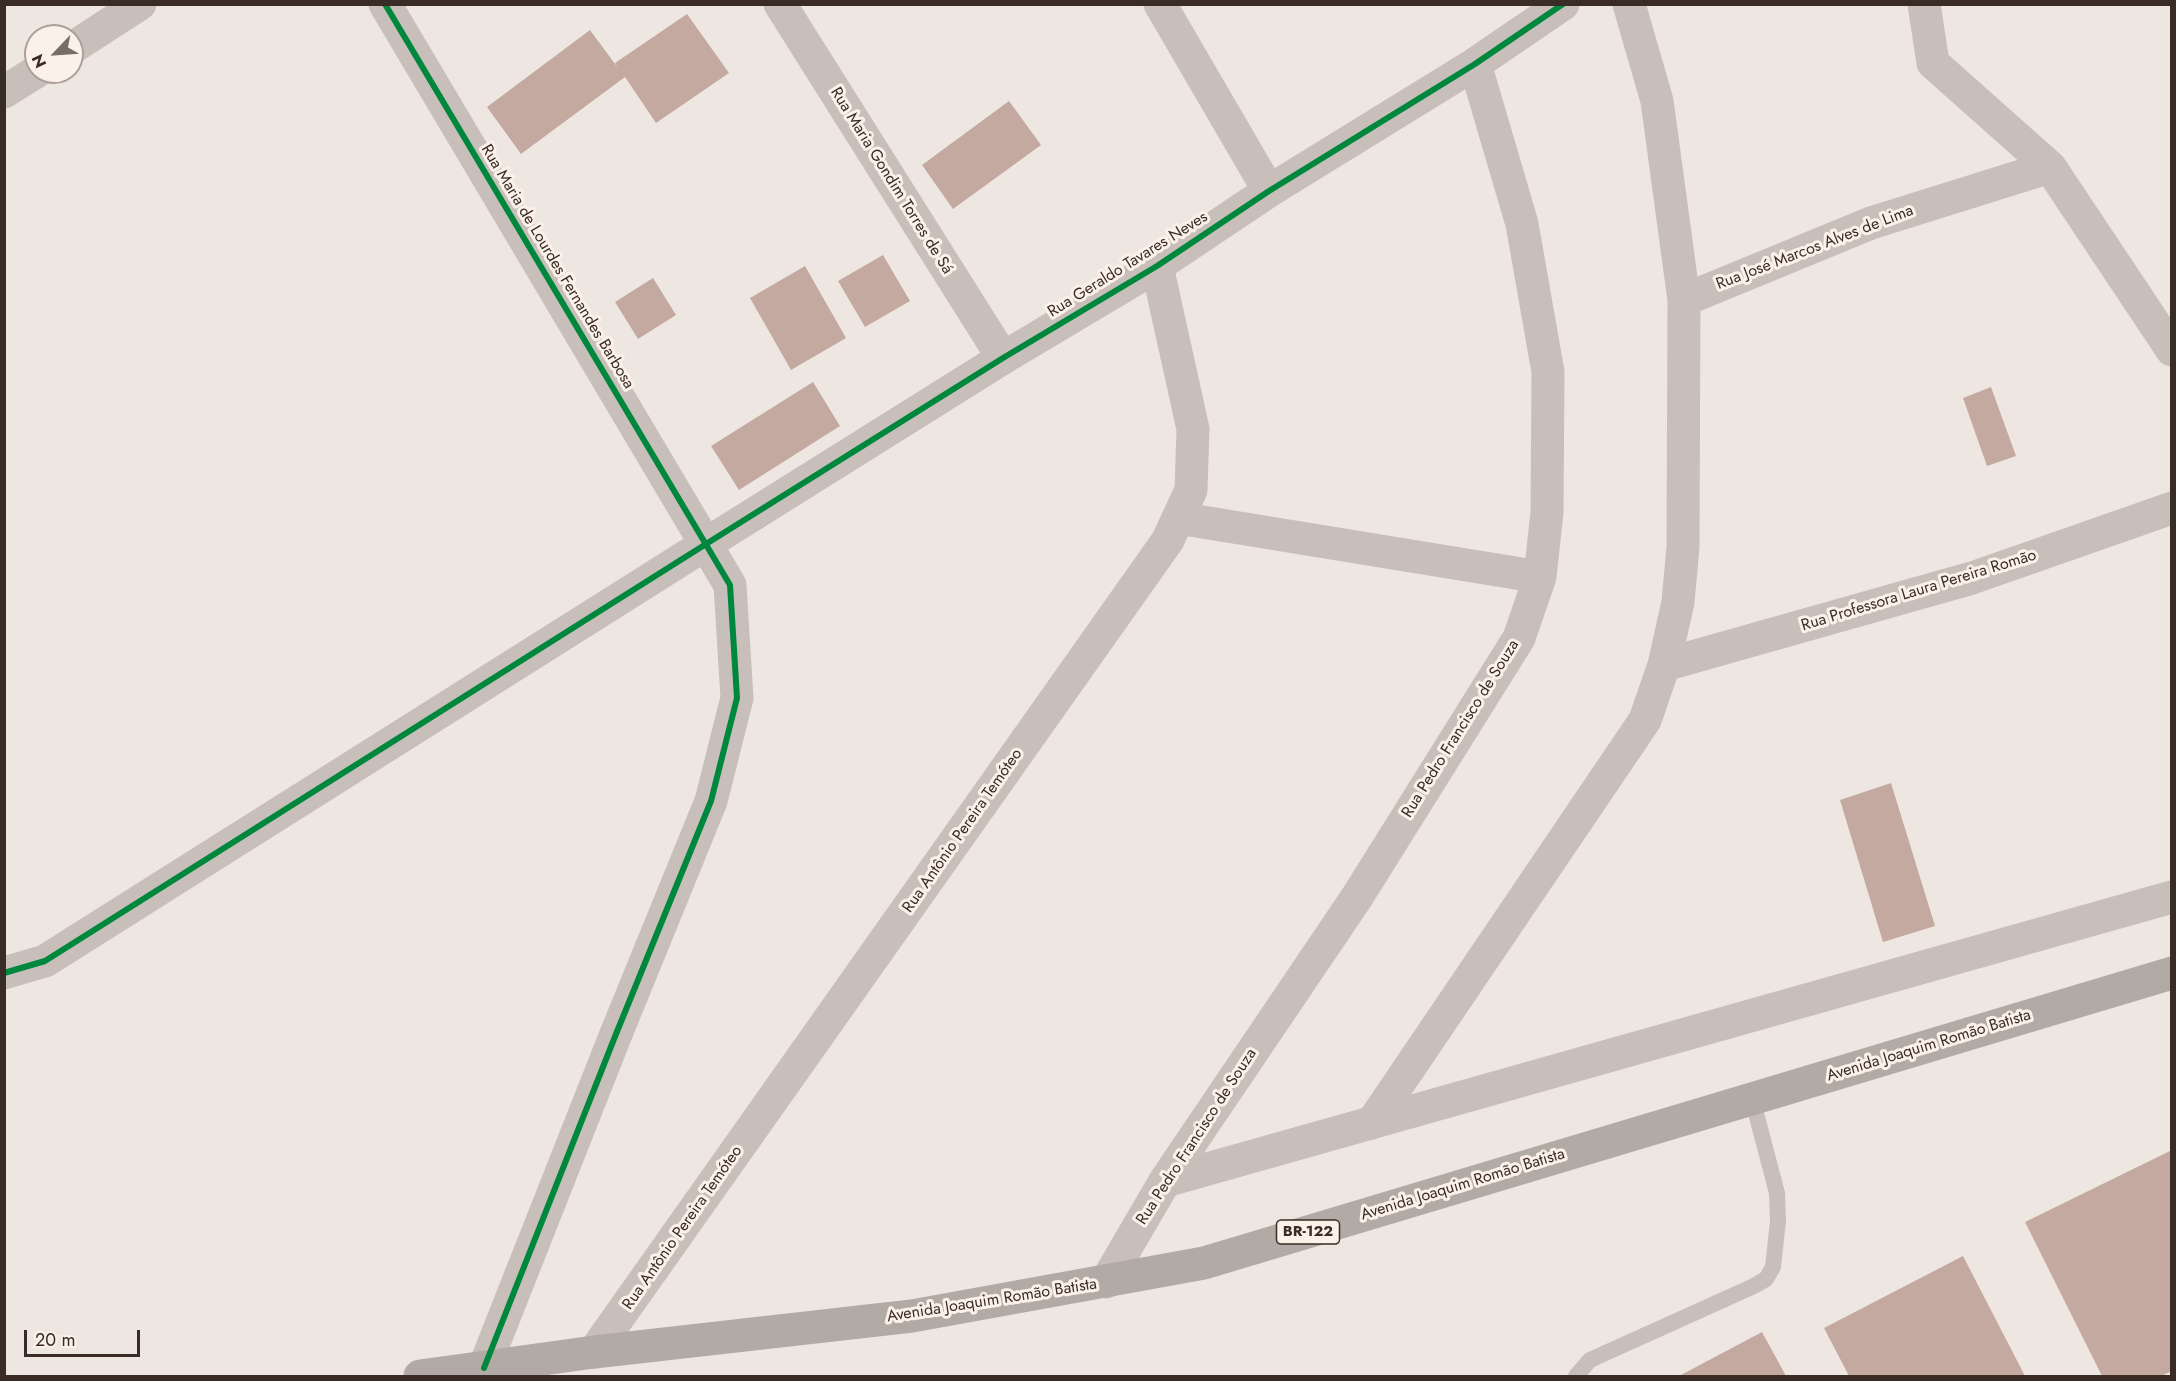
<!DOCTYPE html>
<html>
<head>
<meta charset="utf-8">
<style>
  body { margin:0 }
  #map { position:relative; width:2176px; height:1381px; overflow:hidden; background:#eee7e1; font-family:Jost,sans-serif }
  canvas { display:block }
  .frame { position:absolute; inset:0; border:6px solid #392c27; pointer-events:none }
  .north { position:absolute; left:24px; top:24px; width:60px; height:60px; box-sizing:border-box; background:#fbf1e8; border:2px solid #ada29b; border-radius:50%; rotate:245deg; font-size:16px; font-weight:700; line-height:24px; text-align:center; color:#392c27 }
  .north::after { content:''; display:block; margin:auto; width:21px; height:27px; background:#786d68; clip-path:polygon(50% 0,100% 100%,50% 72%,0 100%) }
  .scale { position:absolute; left:24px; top:1330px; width:116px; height:27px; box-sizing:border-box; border:3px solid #392c27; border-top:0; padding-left:8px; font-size:18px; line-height:21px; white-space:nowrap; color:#392c27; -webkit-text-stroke:4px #fbf1e8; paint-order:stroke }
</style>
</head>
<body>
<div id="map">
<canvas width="2176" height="1381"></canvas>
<div class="frame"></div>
<div class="north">N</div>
<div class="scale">20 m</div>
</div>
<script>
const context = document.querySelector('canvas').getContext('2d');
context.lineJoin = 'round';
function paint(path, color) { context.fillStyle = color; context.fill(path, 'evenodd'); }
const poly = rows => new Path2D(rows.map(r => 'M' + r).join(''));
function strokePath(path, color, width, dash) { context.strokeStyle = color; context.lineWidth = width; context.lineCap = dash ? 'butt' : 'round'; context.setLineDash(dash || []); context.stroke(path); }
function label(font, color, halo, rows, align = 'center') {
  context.font = font + ' Jost,sans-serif'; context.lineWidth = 6; context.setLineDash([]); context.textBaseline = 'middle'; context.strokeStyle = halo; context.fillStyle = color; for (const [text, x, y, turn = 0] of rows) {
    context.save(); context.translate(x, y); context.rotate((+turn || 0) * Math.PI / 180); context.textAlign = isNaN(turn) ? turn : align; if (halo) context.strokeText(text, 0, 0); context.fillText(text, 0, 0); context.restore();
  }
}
paint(poly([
  [687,14,729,73,656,123,625,77,521,154,487,107,590,30,618,68,615,63],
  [1009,101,1041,145,953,209,922,165],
  [883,255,910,301,865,327,838,281],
  [805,266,846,338,791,370,750,298],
  [653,278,676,315,638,339,615,302],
  [813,382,840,426,739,490,711,446],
  [1991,387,2016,456,1987,466,1963,398],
  [1891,783,1935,926,1883,942,1840,800],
  [2172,1150,2172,1371,2161,1376,2102,1376,2025,1222],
  [1963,1256,2025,1376,1849,1376,1824,1328],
  [1762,1332,1786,1376,1679,1376]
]), '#c4a9a1');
strokePath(poly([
  [1576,1376,1590,1360,1754,1286,1766,1279,1773,1267,1778,1221,1777,1193,1752,1098]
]), '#c8bfba', 16);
strokePath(poly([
  [385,4,730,585,737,698,711,801,616,1034,484,1368],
  [780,4,1003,358],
  [1160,4,1269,191],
  [1924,4,1933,63,2050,167,2172,350],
  [72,48,140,4],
  [4,92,36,72],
  [1684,300,1871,223,2050,167],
  [1178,518,1540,577],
  [1664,665,1972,578,2172,508],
  [4,973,45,961,706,544,1003,358,1157,266,1269,191,1475,64,1563,4],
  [1372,1123,1645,720,1664,665,1678,602,1683,547,1684,300,1657,101,1629,4],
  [1165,1181,2172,897],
  [1106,1282,1165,1181,1357,897,1519,638,1540,577,1547,512,1548,372,1522,224,1475,64],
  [594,1352,1168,540,1191,490,1193,429,1157,266]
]), '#c8bfba', 33);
strokePath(poly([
  [420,1376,594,1352,912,1316,1204,1263,2172,973]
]), '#b2aaa4', 33);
strokePath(poly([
  [385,4,730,585,737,698,711,801,616,1034,484,1368],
  [4,973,45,961,706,544,1003,358,1157,266,1269,191,1475,64,1563,4]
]), '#00873e', 6);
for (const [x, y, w] of [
  [1308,1232,63]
]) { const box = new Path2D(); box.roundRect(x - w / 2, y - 12, w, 24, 4.5); context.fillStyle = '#fbf1e8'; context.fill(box); strokePath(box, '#392c27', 1.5); }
label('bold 15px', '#392c27', null, [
  ["BR-122",1308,1232]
]);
label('16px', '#392c27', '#fbf1e8', [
  ["Rua Maria Gondim Torres de Sá",891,181,58],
  ["Rua José Marcos Alves de Lima",1815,248,-21],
  ["Rua Geraldo Tavares Neves",1128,265,-32],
  ["Rua Maria de Lourdes Fernandes Barbosa",557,267,59],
  ["Rua Professora Laura Pereira Romão",1919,591,-17],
  ["Rua Pedro Francisco de Souza",1461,729,-58],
  ["Rua Antônio Pereira Temóteo",963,831,-55],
  ["Avenida Joaquim Romão Batista",1929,1046,-17],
  ["Rua Pedro Francisco de Souza",1197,1137,-57],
  ["Avenida Joaquim Romão Batista",1463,1185,-17],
  ["Rua Antônio Pereira Temóteo",683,1228,-55],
  ["Avenida Joaquim Romão Batista",992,1301,-9]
]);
</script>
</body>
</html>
